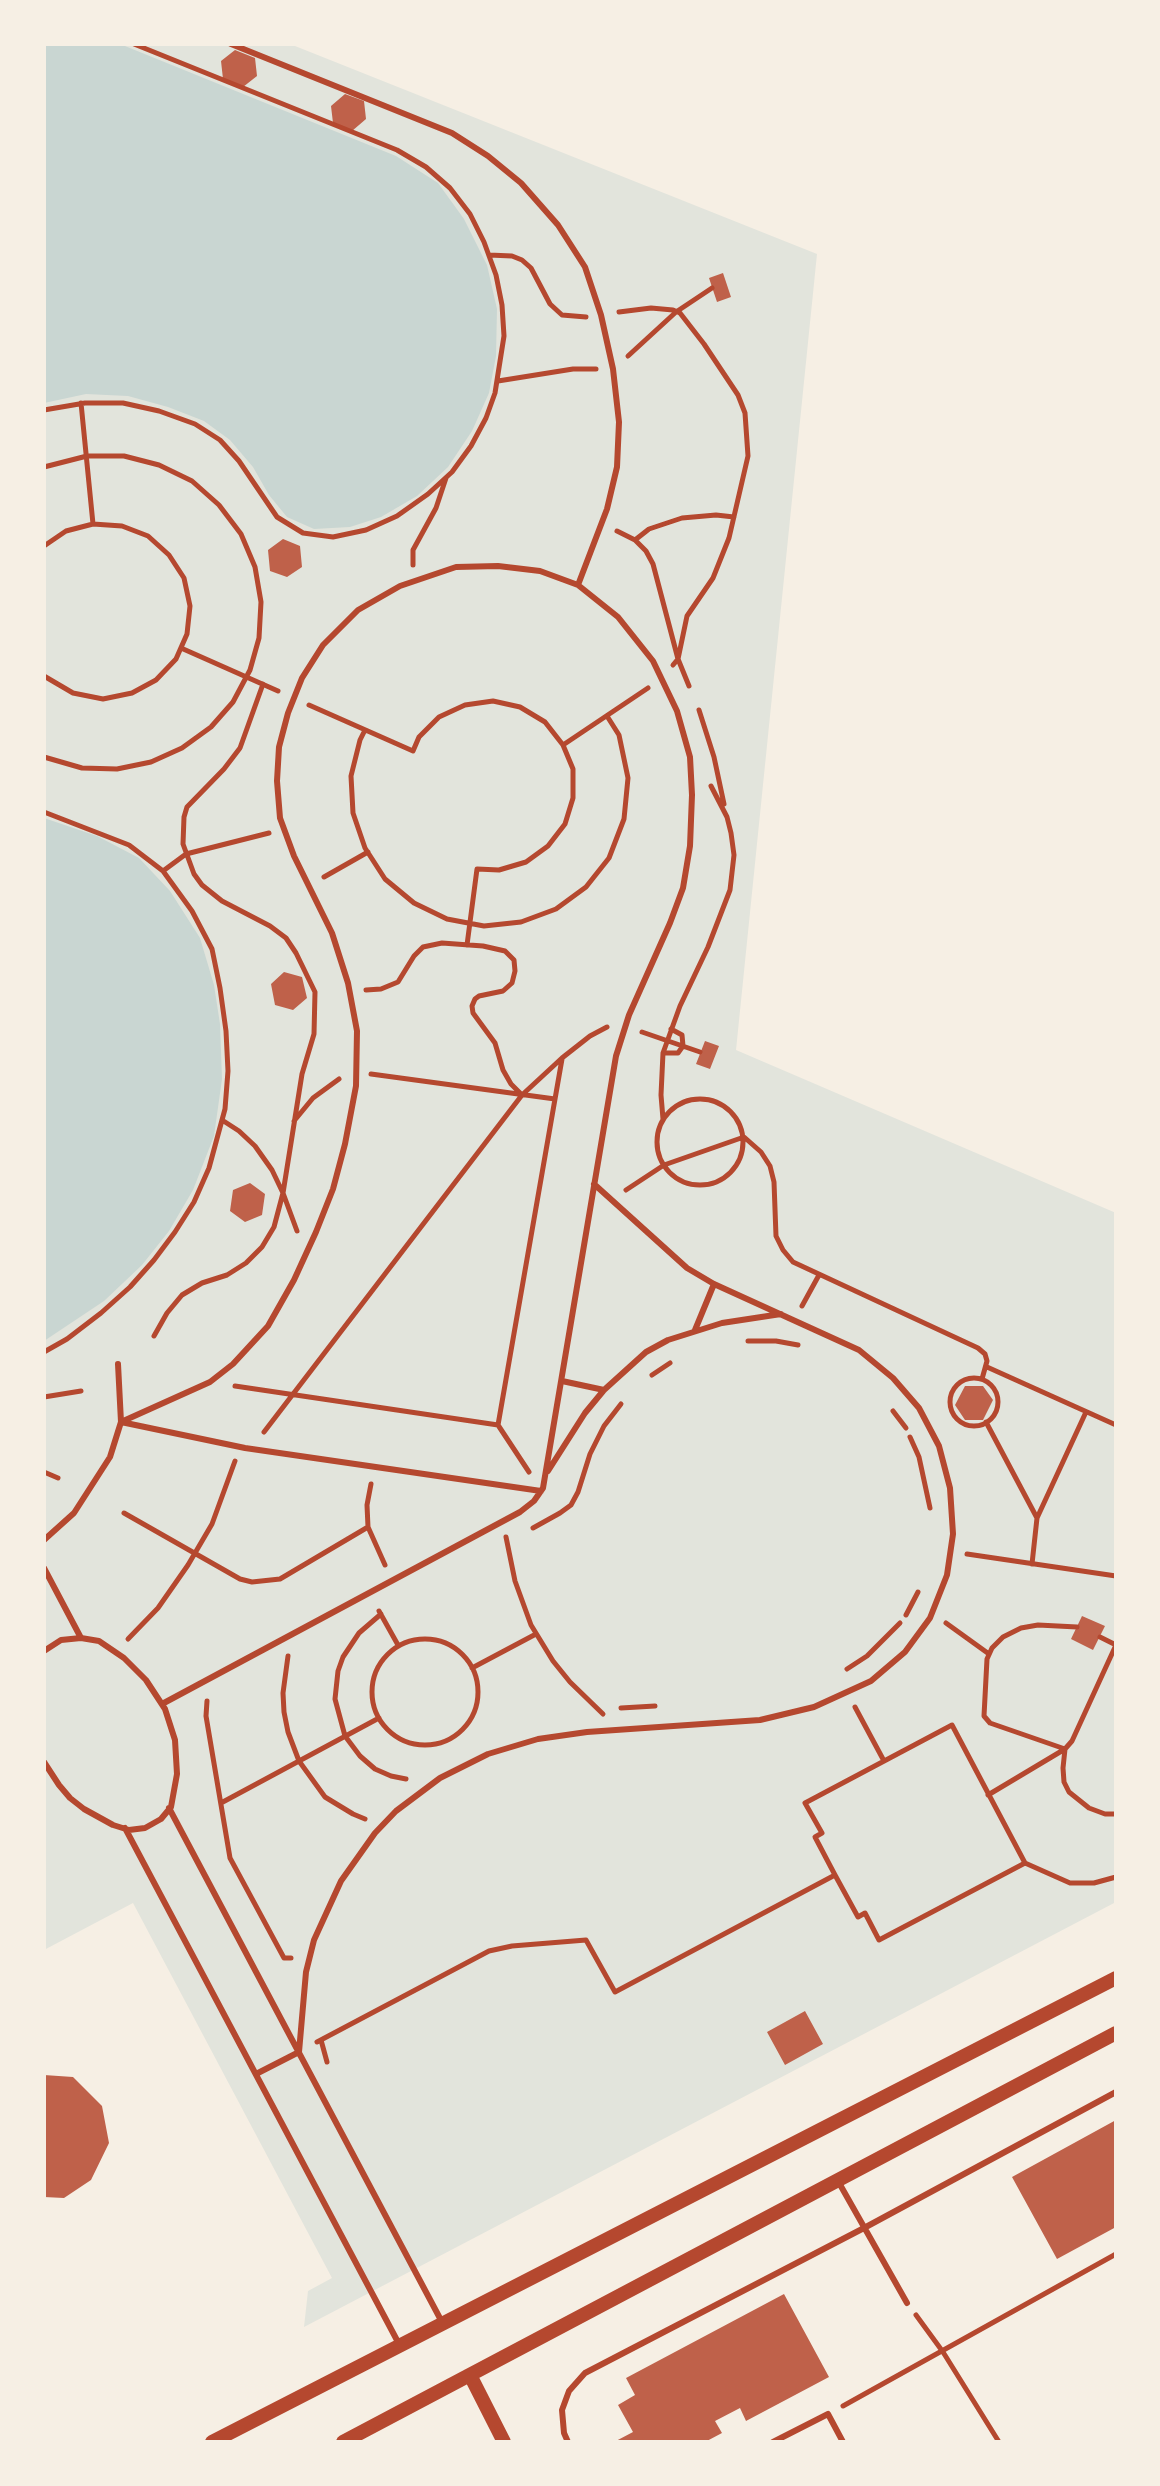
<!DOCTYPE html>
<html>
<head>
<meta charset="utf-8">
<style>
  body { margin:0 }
  #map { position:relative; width:1160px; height:2486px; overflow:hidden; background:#f6efe4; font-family:"Source Sans 3",sans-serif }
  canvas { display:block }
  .frame { position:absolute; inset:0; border:46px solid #f6efe4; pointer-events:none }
</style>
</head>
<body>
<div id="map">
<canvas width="1160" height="2486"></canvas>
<div class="frame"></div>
</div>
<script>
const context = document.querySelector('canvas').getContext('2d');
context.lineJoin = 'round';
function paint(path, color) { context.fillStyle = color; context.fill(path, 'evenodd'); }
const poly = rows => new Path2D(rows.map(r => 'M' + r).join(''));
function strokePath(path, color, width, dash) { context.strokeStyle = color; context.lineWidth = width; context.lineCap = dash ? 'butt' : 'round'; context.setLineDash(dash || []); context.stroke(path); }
paint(poly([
  [44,44,290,44,817,254,736,1050,1116,1213,1116,1902,304,2327,308,2291,332,2278,133,1903,44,1950]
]), '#e2e4dc');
paint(poly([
  [44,44,120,44,396,156,438,183,464,219,487,265,497,309,496,356,489,393,472,431,448,467,417,496,381,517,350,527,314,529,287,517,269,495,253,467,230,440,204,421,168,407,128,396,86,394,44,403],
  [44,818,97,836,139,858,170,891,200,938,214,985,220,1024,222,1079,214,1136,193,1190,169,1231,142,1265,104,1301,44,1341]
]), '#c9d6d2');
paint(poly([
  [235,50,255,58,257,76,243,87,223,79,221,61],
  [345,94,364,101,366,119,352,131,333,123,331,106],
  [723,273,731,297,717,302,709,278],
  [283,539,300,546,302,567,287,577,270,571,268,550],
  [284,972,302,977,307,998,293,1010,275,1005,271,984],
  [705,1041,719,1046,710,1069,696,1064],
  [250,1183,265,1194,262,1215,245,1222,230,1211,233,1190],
  [965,1386,983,1386,993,1400,983,1420,965,1420,955,1405],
  [1082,1616,1105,1626,1093,1650,1071,1639],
  [805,2011,823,2044,785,2065,767,2032],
  [44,2075,73,2077,102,2106,109,2143,91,2180,64,2198,44,2197],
  [1116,2120,1116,2227,1057,2259,1012,2177],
  [784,2294,829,2377,746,2421,740,2408,715,2421,722,2433,705,2442,614,2442,633,2432,618,2405,635,2395,626,2378]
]), '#bf614a');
strokePath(poly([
  [489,255,512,256,522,260,531,268,550,304,562,315,586,317],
  [619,312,651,308,673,310,680,313,704,344,738,395,745,413,748,456,729,538,713,578,687,616,678,659,673,665],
  [628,356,676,312,712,288],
  [498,381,573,369,596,369],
  [81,403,93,524],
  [44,410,85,403,123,403,159,411,195,424,220,440,239,461,277,517,303,533,333,537,366,530,397,516,428,494,452,472,471,446,486,418,495,393,504,336,502,305,496,275,484,242,470,214,450,188,426,167,397,150,134,44],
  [44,467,87,456,124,456,159,465,192,481,219,505,241,534,255,567,261,602,259,638,250,670,233,702,211,727,182,748,151,762,117,769,82,768,44,757],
  [617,531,635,540,646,551,653,564,678,659,689,686],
  [635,540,649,529,682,518,716,515,734,517],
  [44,546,66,531,93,524,122,526,148,536,169,555,184,578,190,606,187,634,176,659,156,680,132,693,103,699,73,693,44,676],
  [413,565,413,550,436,508,446,478],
  [181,648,278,691],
  [309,705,413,751,419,737,439,717,465,705,493,701,520,707,545,722,563,745,573,769,573,798,565,824,548,846,526,862,499,870,477,869,467,945],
  [699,710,714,757,724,804],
  [365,730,360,740,351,776,353,813,365,848,385,879,414,903,447,919,484,926,521,922,556,909,586,887,609,858,624,819,628,778,619,735,607,716],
  [563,745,648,688],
  [44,812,129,845,163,871,192,911,212,949,220,988,226,1031,228,1071,225,1109,209,1168,194,1202,175,1232,154,1260,130,1287,101,1313,67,1339,44,1352],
  [163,871,186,854,269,833],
  [324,877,368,852],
  [366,990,381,989,398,982,414,956,423,947,442,943,483,946,505,951,514,960,515,971,512,983,503,991,479,996,475,999,472,1006,473,1013,495,1043,503,1070,511,1084,522,1095],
  [642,1032,700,1052],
  [663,1053,678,1053,683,1046,682,1035,671,1029],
  [371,1074,555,1099],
  '657 1142a43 43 0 1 1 86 0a43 43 0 1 1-86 0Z',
  [663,1119,661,1095,663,1053,680,1006,708,947,730,890,734,855,731,833,727,817,711,786],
  [222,1120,239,1131,255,1146,272,1170,283,1193,297,1231],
  [294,1121,313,1098,339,1079],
  [626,1190,664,1165,744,1137,761,1152,770,1166,774,1182,776,1236,783,1250,793,1262,978,1348,985,1354,987,1361,982,1379],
  [802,1306,819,1275],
  [154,1336,167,1313,182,1295,202,1283,227,1275,246,1263,262,1247,274,1227,283,1193,302,1074,314,1034,315,992,296,953,286,938,270,926,222,901,202,885,194,874,183,844,184,817,187,807,224,769,240,748,263,684],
  [748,1341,776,1341,798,1345],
  [987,1367,1116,1425],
  [652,1375,670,1363],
  '950 1402a24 24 0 1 1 48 0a24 24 0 1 1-48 0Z',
  [235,1386,498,1425,529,1472],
  [44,1397,81,1391],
  [893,1411,906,1428],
  [986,1422,1037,1518],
  [498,1425,562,1059],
  [264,1432,522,1095,562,1058,590,1036,607,1027],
  [910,1437,919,1457,930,1508],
  [44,1472,58,1478],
  [371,1484,367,1505,368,1527,385,1565],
  [124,1513,240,1579,252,1582,280,1579,368,1527],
  [533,1528,560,1513,571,1505,578,1492,590,1454,604,1426,621,1404],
  [506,1537,515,1581,531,1625,553,1661,570,1682,603,1714],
  [967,1554,1116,1576],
  [1032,1564,1037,1518,1086,1412],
  [379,1611,398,1645],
  [381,1614,359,1633,343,1657,338,1671,335,1699,345,1736,360,1756,375,1769,391,1776,406,1779],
  [906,1615,918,1592],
  [946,1623,989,1654],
  [1077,1627,1038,1625,1021,1628,1003,1637,992,1648,987,1659,984,1716,990,1723,1065,1749,1063,1768,1064,1782,1069,1792,1089,1808,1105,1814,1116,1814],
  [1100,1637,1116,1645],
  [128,1639,158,1608,188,1565,212,1524,235,1461],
  '372 1692a53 53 0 1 1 106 0a53 53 0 1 1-106 0Z',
  [288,1656,283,1693,284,1712,288,1732,299,1761,325,1797,353,1814,365,1819],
  [472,1668,536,1634],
  [847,1669,867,1656,900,1623],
  [207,1701,206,1716,230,1858,284,1958,291,1958],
  [855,1707,884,1761],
  [621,1708,655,1706],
  [952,1725,1025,1863,879,1940,865,1913,858,1917,835,1875,815,1837,822,1833,805,1803,952,1725],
  [988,1795,1065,1749,1072,1741,1116,1645],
  [221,1803,379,1718],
  [1025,1863,1070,1883,1094,1883,1116,1877],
  [321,2040,327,2062],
  [317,2042,489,1951,512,1946,586,1940,615,1992,835,1875],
  [916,2315,943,2352,999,2442],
  [843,2406,1116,2254]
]), '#b5482f', 5);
strokePath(poly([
  [695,1330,714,1284],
  [562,1381,604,1390],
  [121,1422,210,1382,233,1364,268,1326,294,1280,316,1232,333,1189,345,1144,356,1086,357,1031,348,983,332,933,294,856,280,818,277,781,279,747,288,713,302,678,323,645,358,610,400,586,456,567,498,566,540,571,578,585,607,509,617,467,619,422,613,369,601,315,585,267,558,225,521,183,488,156,452,133,231,44],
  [121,1422,245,1448,541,1491],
  [548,1471,585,1413,604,1390,646,1352,668,1340,722,1323,781,1314],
  [44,1540,74,1513,110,1457,121,1422,118,1364],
  [44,1568,81,1638],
  [44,1651,61,1640,81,1638,99,1641,124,1658,146,1680,165,1709,175,1740,177,1774,171,1807,161,1819,145,1828,129,1830,113,1825,84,1809,70,1798,59,1785,44,1762],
  [162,1704,520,1512,534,1501,543,1488,616,1056,629,1015,670,923,683,888,690,846,692,795,690,757,677,711,653,661,618,617,578,585],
  [169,1808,443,2324],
  [125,1828,399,2344],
  [256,2074,299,2052,306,1972,314,1940,341,1881,375,1833,396,1811,440,1778,488,1754,538,1739,587,1732,760,1720,814,1707,871,1681,905,1652,930,1618,947,1575,953,1534,950,1488,939,1446,919,1408,893,1378,859,1350,714,1284,687,1268,594,1184],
  [838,2181,907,2303],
  [568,2442,564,2433,562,2410,569,2391,585,2373,864,2228,1116,2092],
  [773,2442,828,2414,843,2442]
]), '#b5482f', 6);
strokePath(poly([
  [470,2375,504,2442],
  [212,2442,1116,1978],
  [343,2442,1116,2033]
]), '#b5482f', 14);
</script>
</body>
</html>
